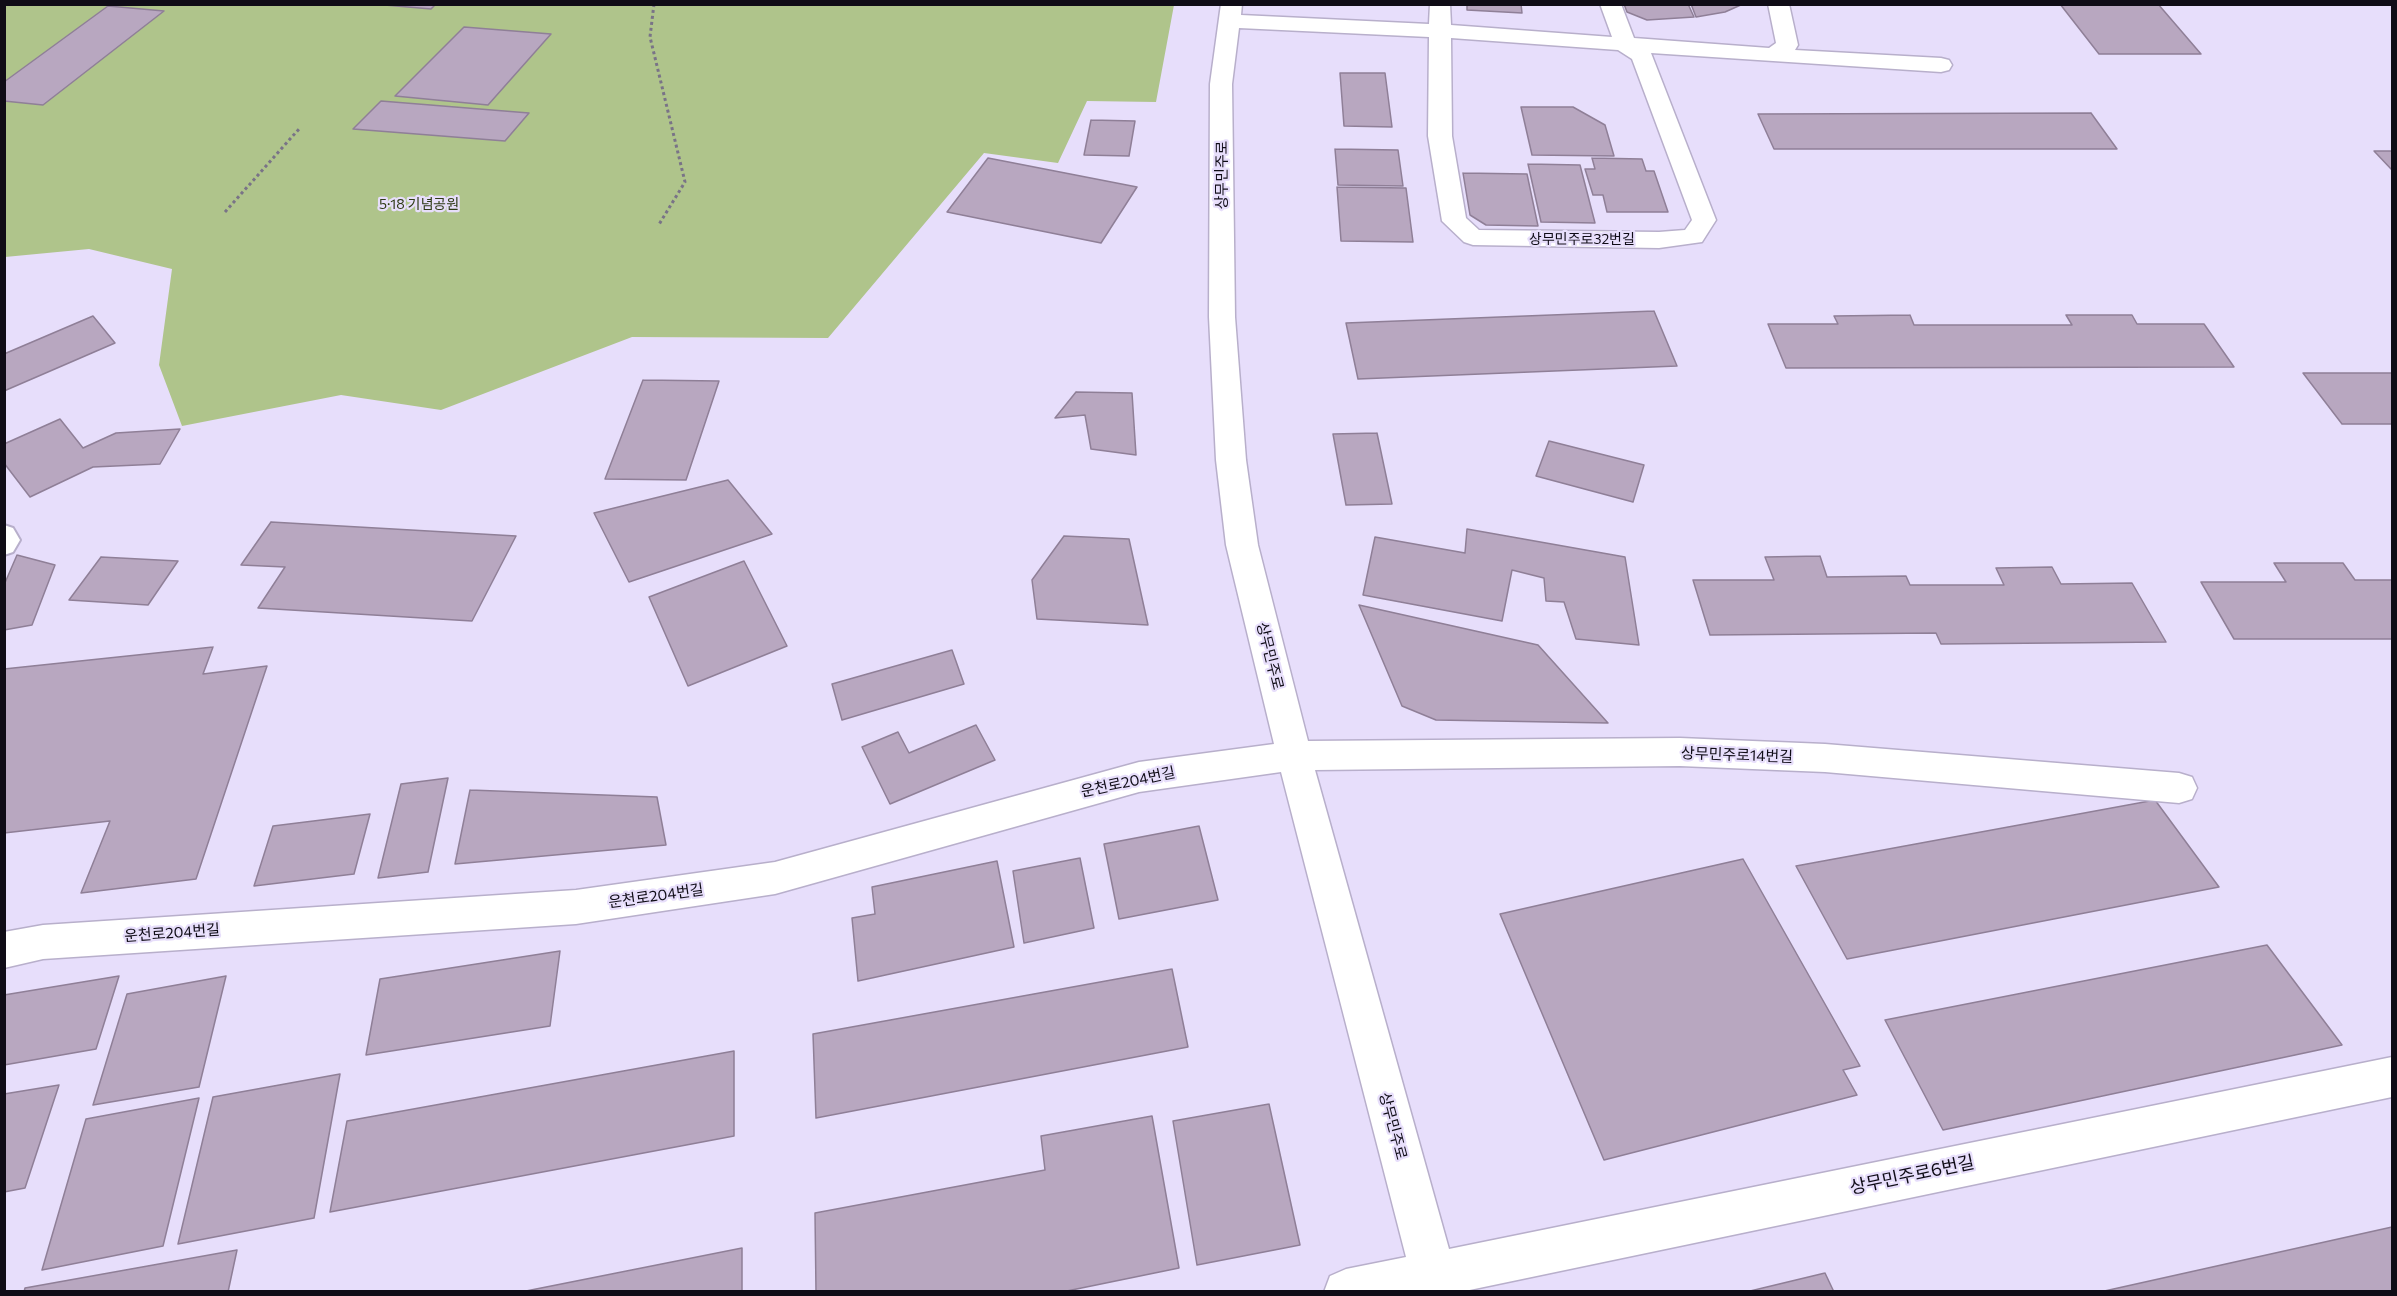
<!DOCTYPE html>
<html>
<head>
<meta charset="utf-8">
<style>
  body { margin:0 }
  #map { position:relative; width:2397px; height:1296px; overflow:hidden; background:#e7defb; font-family:Commissioner,sans-serif }
  canvas { display:block }
  .frame { position:absolute; inset:0; border:6px solid #0f0c16; pointer-events:none }
</style>
</head>
<body>
<div id="map">
<canvas width="2397" height="1296"></canvas>
<div class="frame"></div>
</div>
<script>
const context = document.querySelector('canvas').getContext('2d');
context.lineJoin = 'round';
function paint(path, color) { context.fillStyle = color; context.fill(path, 'evenodd'); }
const poly = rows => new Path2D(rows.map(r => 'M' + r).join(''));
function strokePath(path, color, width, dash) { context.strokeStyle = color; context.lineWidth = width; context.lineCap = dash ? 'butt' : 'round'; context.setLineDash(dash || []); context.stroke(path); }
function label(font, color, halo, rows, align = 'center') {
  context.font = font + ' Commissioner,"Noto Sans KR",sans-serif'; context.lineWidth = 4.5; context.setLineDash([]); context.textBaseline = 'middle'; context.strokeStyle = halo; context.fillStyle = color; for (const [text, x, y, turn = 0] of rows) {
    context.save(); context.translate(x, y); context.rotate((+turn || 0) * Math.PI / 180); context.textAlign = isNaN(turn) ? turn : align; if (halo) context.strokeText(text, 0, 0); context.fillText(text, 0, 0); context.restore();
  }
}
paint(poly([
  [5,5,1174,5,1156,102,1087,101,1058,163,984,153,828,338,632,337,441,410,341,395,182,426,159,365,172,269,89,249,5,257]
]), '#afc48b');
const building = poly([
  [373,4,436,4,431,9,373,4],
  [1467,4,1521,4,1522,13,1467,10,1467,4],
  [1624,4,1688,4,1694,17,1647,20,1627,12,1624,4],
  [1691,4,1743,4,1725,12,1696,17,1691,4],
  [2060,4,2158,4,2201,54,2099,54,2060,4],
  [108,6,164,11,43,105,4,101,4,82,108,6],
  [464,27,551,34,488,105,395,96,464,27],
  [1340,73,1385,73,1392,127,1344,126,1340,73],
  [381,101,529,113,505,141,353,129,381,101],
  [1521,107,1573,107,1605,125,1614,156,1532,155,1521,107],
  [2091,113,2117,149,1774,149,1758,114,2091,113],
  [1091,120,1135,121,1129,156,1084,155,1091,120],
  [1335,149,1398,150,1403,186,1338,185,1335,149],
  [2374,151,2392,151,2392,170,2374,151],
  [988,158,1137,187,1101,243,947,212,988,158],
  [1592,158,1642,159,1646,171,1654,171,1668,212,1607,212,1603,195,1593,195,1585,169,1595,169,1592,158],
  [1528,164,1580,165,1595,223,1541,222,1528,164],
  [1463,173,1527,174,1538,226,1486,225,1470,215,1463,173],
  [1337,187,1406,188,1413,242,1341,241,1337,187],
  [1654,311,1677,366,1358,379,1346,323,1654,311],
  [1910,315,1914,325,2072,325,2066,315,2132,315,2137,324,2204,324,2234,367,1786,368,1768,324,1838,324,1834,316,1910,315],
  [93,316,115,343,4,391,4,354,93,316],
  [2303,373,2392,373,2392,424,2342,424,2303,373],
  [643,380,719,381,686,480,605,479,643,380],
  [1076,392,1132,393,1136,455,1091,449,1085,415,1055,418,1076,392],
  [60,419,83,448,116,433,180,429,160,464,93,467,30,497,4,463,4,444,60,419],
  [1377,433,1392,504,1346,505,1333,434,1377,433],
  [1549,441,1644,465,1633,502,1536,476,1549,441],
  [728,480,772,534,629,582,594,513,728,480],
  [271,522,516,536,472,621,258,608,285,567,241,565,271,522],
  [1467,529,1625,557,1639,645,1576,639,1564,602,1546,601,1544,578,1512,570,1502,621,1363,595,1375,537,1465,553,1467,529],
  [1064,536,1129,539,1148,625,1037,619,1032,580,1064,536],
  [17,555,55,565,32,625,4,630,4,585,17,555],
  [1820,556,1827,577,1906,576,1910,585,2004,585,1996,568,2052,567,2061,584,2132,583,2166,642,1941,644,1936,633,1710,635,1693,580,1774,580,1765,557,1820,556],
  [101,557,178,561,148,605,69,600,101,557],
  [744,561,787,646,688,686,649,597,744,561],
  [2274,563,2343,563,2355,580,2392,580,2392,639,2234,639,2201,582,2286,582,2274,563],
  [1359,605,1538,645,1608,723,1436,720,1402,706,1359,605],
  [213,647,203,674,267,666,196,879,81,893,110,821,4,833,4,669,213,647],
  [952,650,964,684,842,720,832,684,952,650],
  [976,725,995,760,890,804,862,747,898,732,909,753,976,725],
  [448,778,428,872,378,878,401,784,448,778],
  [470,790,657,797,666,845,455,864,470,790],
  [2155,800,2219,887,1847,959,1796,866,2155,800],
  [370,814,354,874,254,886,273,826,370,814],
  [1199,826,1218,900,1119,919,1104,844,1199,826],
  [1080,858,1094,928,1024,943,1013,871,1080,858],
  [1743,859,1860,1066,1843,1070,1857,1095,1604,1160,1500,914,1743,859],
  [997,861,1014,947,858,981,852,918,875,914,872,887,997,861],
  [2267,945,2342,1045,1943,1130,1885,1020,2267,945],
  [560,951,550,1026,366,1055,380,979,560,951],
  [1172,969,1188,1047,816,1118,813,1034,1172,969],
  [119,976,96,1049,4,1065,4,995,119,976],
  [226,976,199,1087,93,1105,127,994,226,976],
  [734,1051,734,1136,330,1212,347,1121,734,1051],
  [340,1074,314,1218,178,1244,213,1097,340,1074],
  [59,1085,25,1188,4,1192,4,1094,59,1085],
  [199,1098,163,1246,42,1270,86,1119,199,1098],
  [1269,1104,1300,1245,1197,1265,1173,1121,1269,1104],
  [1152,1116,1179,1268,1062,1292,816,1292,815,1213,1045,1170,1041,1136,1152,1116],
  [2392,1227,2392,1292,2100,1292,2392,1227],
  [742,1248,742,1292,521,1292,742,1248],
  [237,1250,228,1292,24,1292,25,1288,237,1250],
  [1825,1273,1834,1292,1746,1292,1825,1273]
]);
paint(building, '#b8a7c0');
strokePath(building, '#8f7f97', 1.5);
const service = poly([
  [4,525,13,528,20,540,13,552,4,555,4,525]
]);
const minor = poly([
  [1221,4,1242,4,1241,15,1429,24,1430,4,1450,4,1451,25,1612,37,1600,4,1621,4,1634,38,1769,48,1776,43,1768,4,1789,4,1798,45,1795,50,1941,58,1949,60,1952,65,1949,70,1941,72,1651,53,1716,220,1702,242,1659,248,1473,245,1464,242,1442,221,1428,136,1429,37,1239,28,1232,84,1235,317,1246,460,1258,545,1308,741,1680,738,1825,744,2179,773,2192,777,2197,788,2192,799,2179,803,1825,772,1680,766,1315,770,1449,1249,2392,1057,2392,1097,1460,1292,1324,1292,1330,1276,1346,1269,1406,1257,1281,772,1139,792,775,894,576,924,43,959,4,968,4,932,43,925,576,890,775,862,1139,762,1274,744,1226,545,1216,460,1209,317,1210,84,1221,4],
  [1451,38,1618,50,1632,59,1692,220,1685,230,1659,232,1479,230,1466,218,1452,136,1451,38]
]);
strokePath(service, '#b8afcb', 4);
strokePath(minor, '#b8afcb', 3);
strokePath(poly([
  [654,4,650,37,685,182,658,226],
  [225,212,299,129]
]), '#797387', 3, [3, 3]);
paint(service, '#fff');
paint(minor, '#fff');
label('14px', '#2e3a16', '#e7defb', [
  ["5·18 기념공원",419,204]
]);
label('14px', '#0f0c16', '#e7defb', [
  ["상무민주로32번길",1582,239]
]);
label('15px', '#0f0c16', '#e7defb', [
  ["상무민주로",1222,175,-90],
  ["상무민주로",1270,656,76],
  ["상무민주로14번길",1737,755,2],
  ["운천로204번길",1128,782,-12],
  ["운천로204번길",656,896,-8],
  ["운천로204번길",172,933,-4],
  ["상무민주로",1393,1126,75]
]);
label('18px', '#0f0c16', '#e7defb', [
  ["상무민주로6번길",1912,1175,-12]
]);
</script>
</body>
</html>
